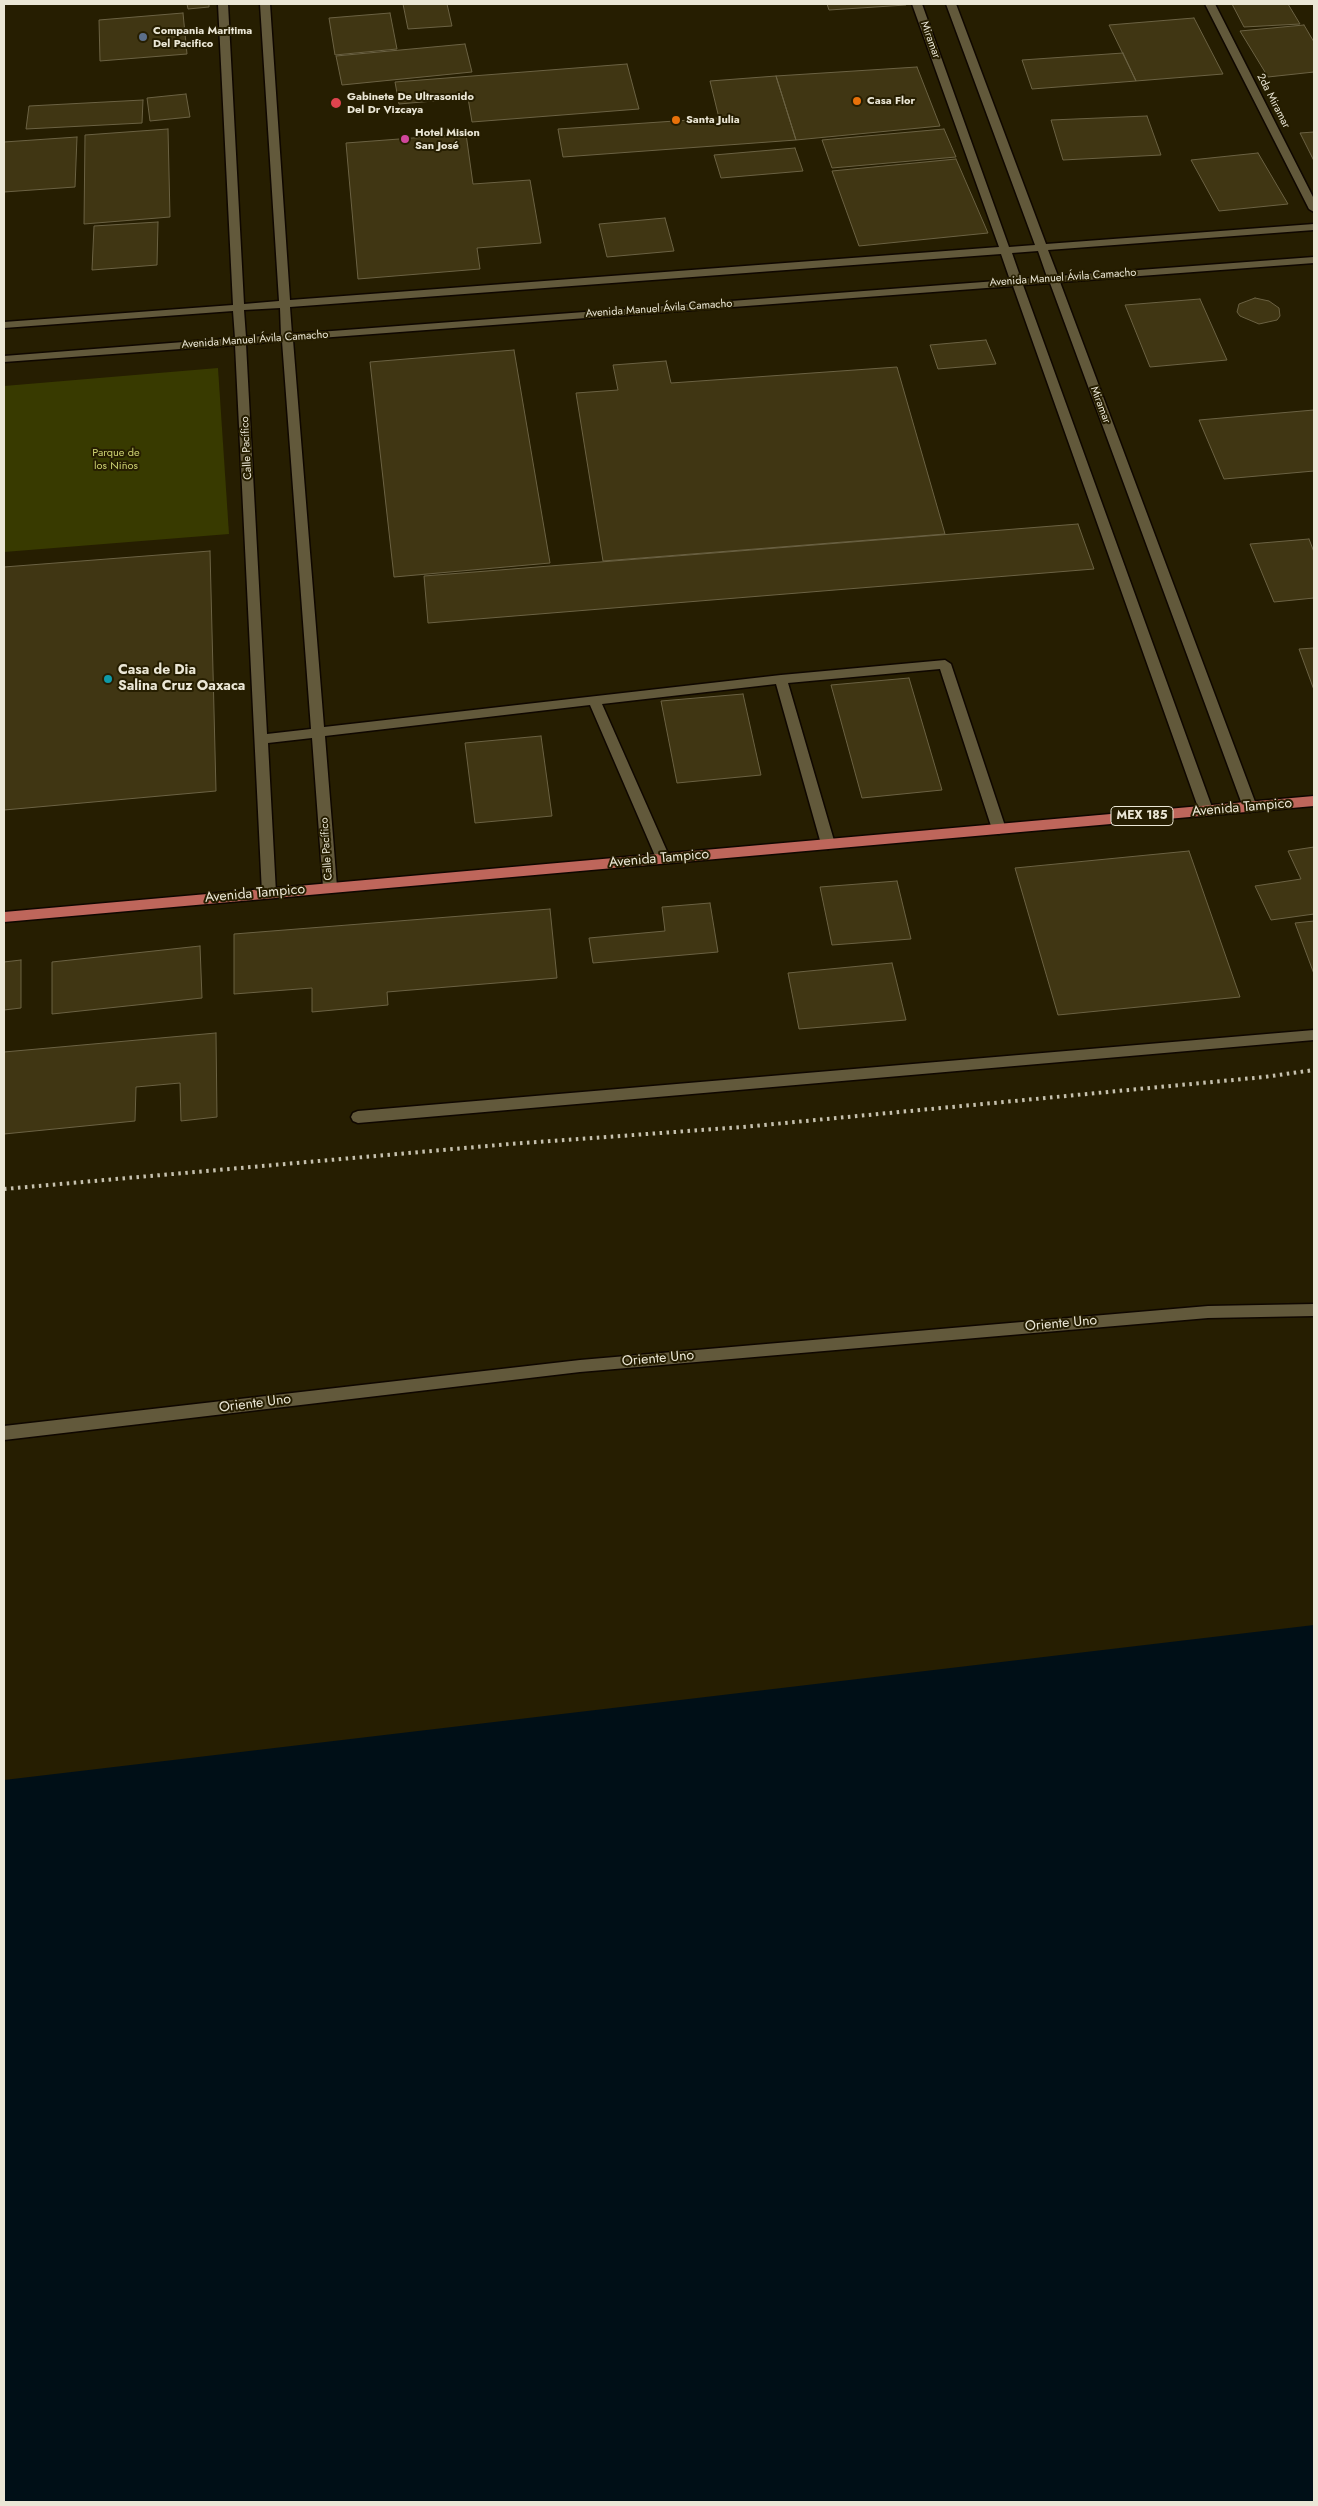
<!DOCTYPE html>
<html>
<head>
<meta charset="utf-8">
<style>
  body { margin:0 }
  #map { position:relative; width:1318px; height:2506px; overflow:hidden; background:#261e01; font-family:Jost,sans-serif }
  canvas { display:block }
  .frame { position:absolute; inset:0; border:5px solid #ebe7d6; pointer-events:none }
</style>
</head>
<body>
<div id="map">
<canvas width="1318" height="2506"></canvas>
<div class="frame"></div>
</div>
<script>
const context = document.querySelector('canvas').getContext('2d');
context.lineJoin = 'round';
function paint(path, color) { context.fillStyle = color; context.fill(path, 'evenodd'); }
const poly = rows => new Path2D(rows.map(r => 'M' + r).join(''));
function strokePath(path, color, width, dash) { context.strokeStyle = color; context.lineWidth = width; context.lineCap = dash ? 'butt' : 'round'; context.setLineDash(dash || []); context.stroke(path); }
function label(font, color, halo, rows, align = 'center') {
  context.font = font + ' Jost,sans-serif'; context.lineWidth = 4; context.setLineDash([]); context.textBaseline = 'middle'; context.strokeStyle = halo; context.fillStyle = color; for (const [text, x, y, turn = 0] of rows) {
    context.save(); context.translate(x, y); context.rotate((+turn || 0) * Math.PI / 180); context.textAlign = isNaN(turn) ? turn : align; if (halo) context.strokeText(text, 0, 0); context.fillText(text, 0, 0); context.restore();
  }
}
paint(poly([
  [218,368,229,534,4,552,4,386]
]), '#383a00');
paint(poly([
  [1314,1625,1314,2502,4,2502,4,1780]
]), '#000f17');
const building = poly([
  [187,4,209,4,209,7,188,9,187,4],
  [403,4,447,4,452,26,408,29,403,4],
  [827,4,906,4,906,5,829,10,827,4],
  [1232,4,1288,4,1300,24,1244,27,1232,4],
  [183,13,187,54,100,61,99,20,183,13],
  [390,13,397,49,335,55,329,18,390,13],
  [1194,18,1223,74,1136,81,1109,25,1194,18],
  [1304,25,1314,42,1314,72,1268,77,1240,31,1304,25],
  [465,44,472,72,342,85,336,56,465,44],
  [1123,53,1136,81,1032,89,1022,60,1123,53],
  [627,64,639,109,472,122,468,98,399,104,395,82,627,64],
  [917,67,940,126,796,140,776,76,917,67],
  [776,76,796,140,563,157,558,129,719,118,710,81,776,76],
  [186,94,190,117,150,121,147,98,186,94],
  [143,100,142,123,26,129,29,106,143,100],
  [1147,116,1161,155,1063,160,1051,120,1147,116],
  [168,129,170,217,84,224,85,135,168,129],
  [944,129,956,157,832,168,822,140,944,129],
  [1314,132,1314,161,1300,133,1314,132],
  [466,134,473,184,530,180,541,243,477,248,480,269,358,279,346,143,466,134],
  [77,137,75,187,4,192,4,142,77,137],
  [795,148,803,171,721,178,714,155,795,148],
  [1258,153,1288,204,1219,211,1191,160,1258,153],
  [956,159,988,233,859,246,832,171,956,159],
  [665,218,674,251,607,257,599,224,665,218],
  [158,222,157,265,92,270,94,226,158,222],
  [1255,298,1269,301,1279,308,1280,316,1277,320,1259,324,1240,316,1237,312,1239,304,1255,298],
  [1200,299,1227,360,1150,367,1125,305,1200,299],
  [986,340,996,364,938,369,930,345,986,340],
  [514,350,550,563,394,577,370,362,514,350],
  [666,361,671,383,897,367,945,534,603,561,576,393,618,390,613,365,666,361],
  [1314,410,1314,471,1224,479,1199,420,1314,410],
  [1078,524,1094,569,428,623,424,576,1078,524],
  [1309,539,1314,552,1314,598,1274,602,1250,544,1309,539],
  [210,551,216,791,4,810,4,567,210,551],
  [1314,648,1314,690,1299,649,1314,648],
  [909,678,942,790,862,798,831,685,909,678],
  [743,694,761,775,677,783,661,701,743,694],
  [541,736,552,816,475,823,465,743,541,736],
  [1314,847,1314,914,1271,920,1255,886,1301,879,1288,851,1314,847],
  [1189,851,1240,997,1058,1015,1015,868,1189,851],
  [897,881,911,939,832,945,820,887,897,881],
  [710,903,718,952,593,963,589,938,665,931,662,907,710,903],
  [550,909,557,978,387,992,388,1005,312,1012,312,988,234,994,234,934,550,909],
  [1314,921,1314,974,1295,923,1314,921],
  [200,946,202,998,52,1014,52,962,200,946],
  [21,960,21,1008,4,1010,4,962,21,960],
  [892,963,906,1020,799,1029,788,973,892,963],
  [216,1033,217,1117,181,1121,180,1083,136,1087,135,1121,4,1134,4,1052,216,1033]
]);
paint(building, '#403613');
strokePath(building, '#6b6243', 1);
const minor = poly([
  [218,4,228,4,244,304,279,301,260,4,270,4,290,300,999,247,912,4,922,4,1009,247,1035,245,946,4,956,4,1046,244,1314,224,1314,230,1048,250,1058,276,1314,257,1314,263,1060,282,1257,807,1255,810,1250,812,1243,807,1050,283,1023,285,1213,810,1211,813,1206,815,1199,810,1013,286,293,340,324,727,781,675,945,660,951,664,1006,829,999,834,992,829,940,669,788,683,835,844,828,849,821,844,776,684,602,704,670,858,663,863,656,858,590,705,325,736,337,887,330,892,323,887,312,738,268,743,276,893,269,898,264,896,262,893,235,345,4,362,4,356,235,338,233,311,4,328,4,322,233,305,218,4],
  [1038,251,1047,277,1021,279,1012,253,1038,251],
  [1001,254,1010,280,292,334,290,307,1001,254],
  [280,308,281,335,246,337,244,310,280,308],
  [282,341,311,729,267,734,246,344,282,341],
  [1205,4,1215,4,1314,199,1314,212,1309,209,1205,4],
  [1314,1030,1314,1040,358,1123,353,1121,351,1117,353,1113,358,1111,1314,1030],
  [1314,1304,1314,1316,1208,1318,580,1372,4,1440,4,1426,580,1360,1208,1306,1314,1304]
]);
const major = poly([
  [1314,796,1314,806,4,922,4,912,1314,796]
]);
strokePath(minor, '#0f0700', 3);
strokePath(major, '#0f0700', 3);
paint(minor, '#62593b');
paint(major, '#be665b');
strokePath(poly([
  [4,1189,510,1144,743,1127,1264,1077,1314,1070]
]), '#c6c1ae', 4, [2.5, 4.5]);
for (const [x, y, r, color] of [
  [143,37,5,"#5c6f8a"],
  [857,101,5,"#e8710a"],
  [336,103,6,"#e0444e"],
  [676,120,5,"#e8710a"],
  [405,139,5,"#d1479c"],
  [108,679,5,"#0f9aa8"]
]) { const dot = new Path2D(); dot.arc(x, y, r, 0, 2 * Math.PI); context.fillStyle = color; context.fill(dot); strokePath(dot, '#261e01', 2); }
label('bold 11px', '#ebe7d6', '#261e01', [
  ["Compania Maritima",153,31],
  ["Del Pacifico",153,44],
  ["Gabinete De Ultrasonido",347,97],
  ["Del Dr Vizcaya",347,110],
  ["Casa Flor",867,101],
  ["Santa Julia",686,120],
  ["Hotel Mision",415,133],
  ["San José",415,146]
], 'left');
label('11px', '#ebe7d6', '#261e01', [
  ["Miramar",930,40,70],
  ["2da Miramar",1273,101,63],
  ["Avenida Manuel Ávila Camacho",1063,278,-4],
  ["Avenida Manuel Ávila Camacho",659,309,-4],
  ["Avenida Manuel Ávila Camacho",255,340,-4],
  ["Miramar",1100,405,69],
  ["Calle Pacífico",247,448,-93],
  ["Calle Pacífico",327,849,-94]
]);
label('11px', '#ccd171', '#261e01', [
  ["Parque de",116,453],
  ["los Niños",116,466]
]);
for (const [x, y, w] of [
  [1142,816,62]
]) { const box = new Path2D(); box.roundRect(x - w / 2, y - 9.5, w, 19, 4); context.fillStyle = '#261e01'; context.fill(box); strokePath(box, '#ebe7d6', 1); }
label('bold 12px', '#ebe7d6', null, [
  ["MEX 185",1142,816]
]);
label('bold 14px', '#ebe7d6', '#261e01', [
  ["Casa de Dia",118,671],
  ["Salina Cruz Oaxaca",118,687]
], 'left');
label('14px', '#ebe7d6', '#261e01', [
  ["Avenida Tampico",1242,808,-5],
  ["Avenida Tampico",659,859,-5],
  ["Avenida Tampico",255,894,-5],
  ["Oriente Uno",1061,1324,-5],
  ["Oriente Uno",658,1359,-5],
  ["Oriente Uno",255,1404,-7]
]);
</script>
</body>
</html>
